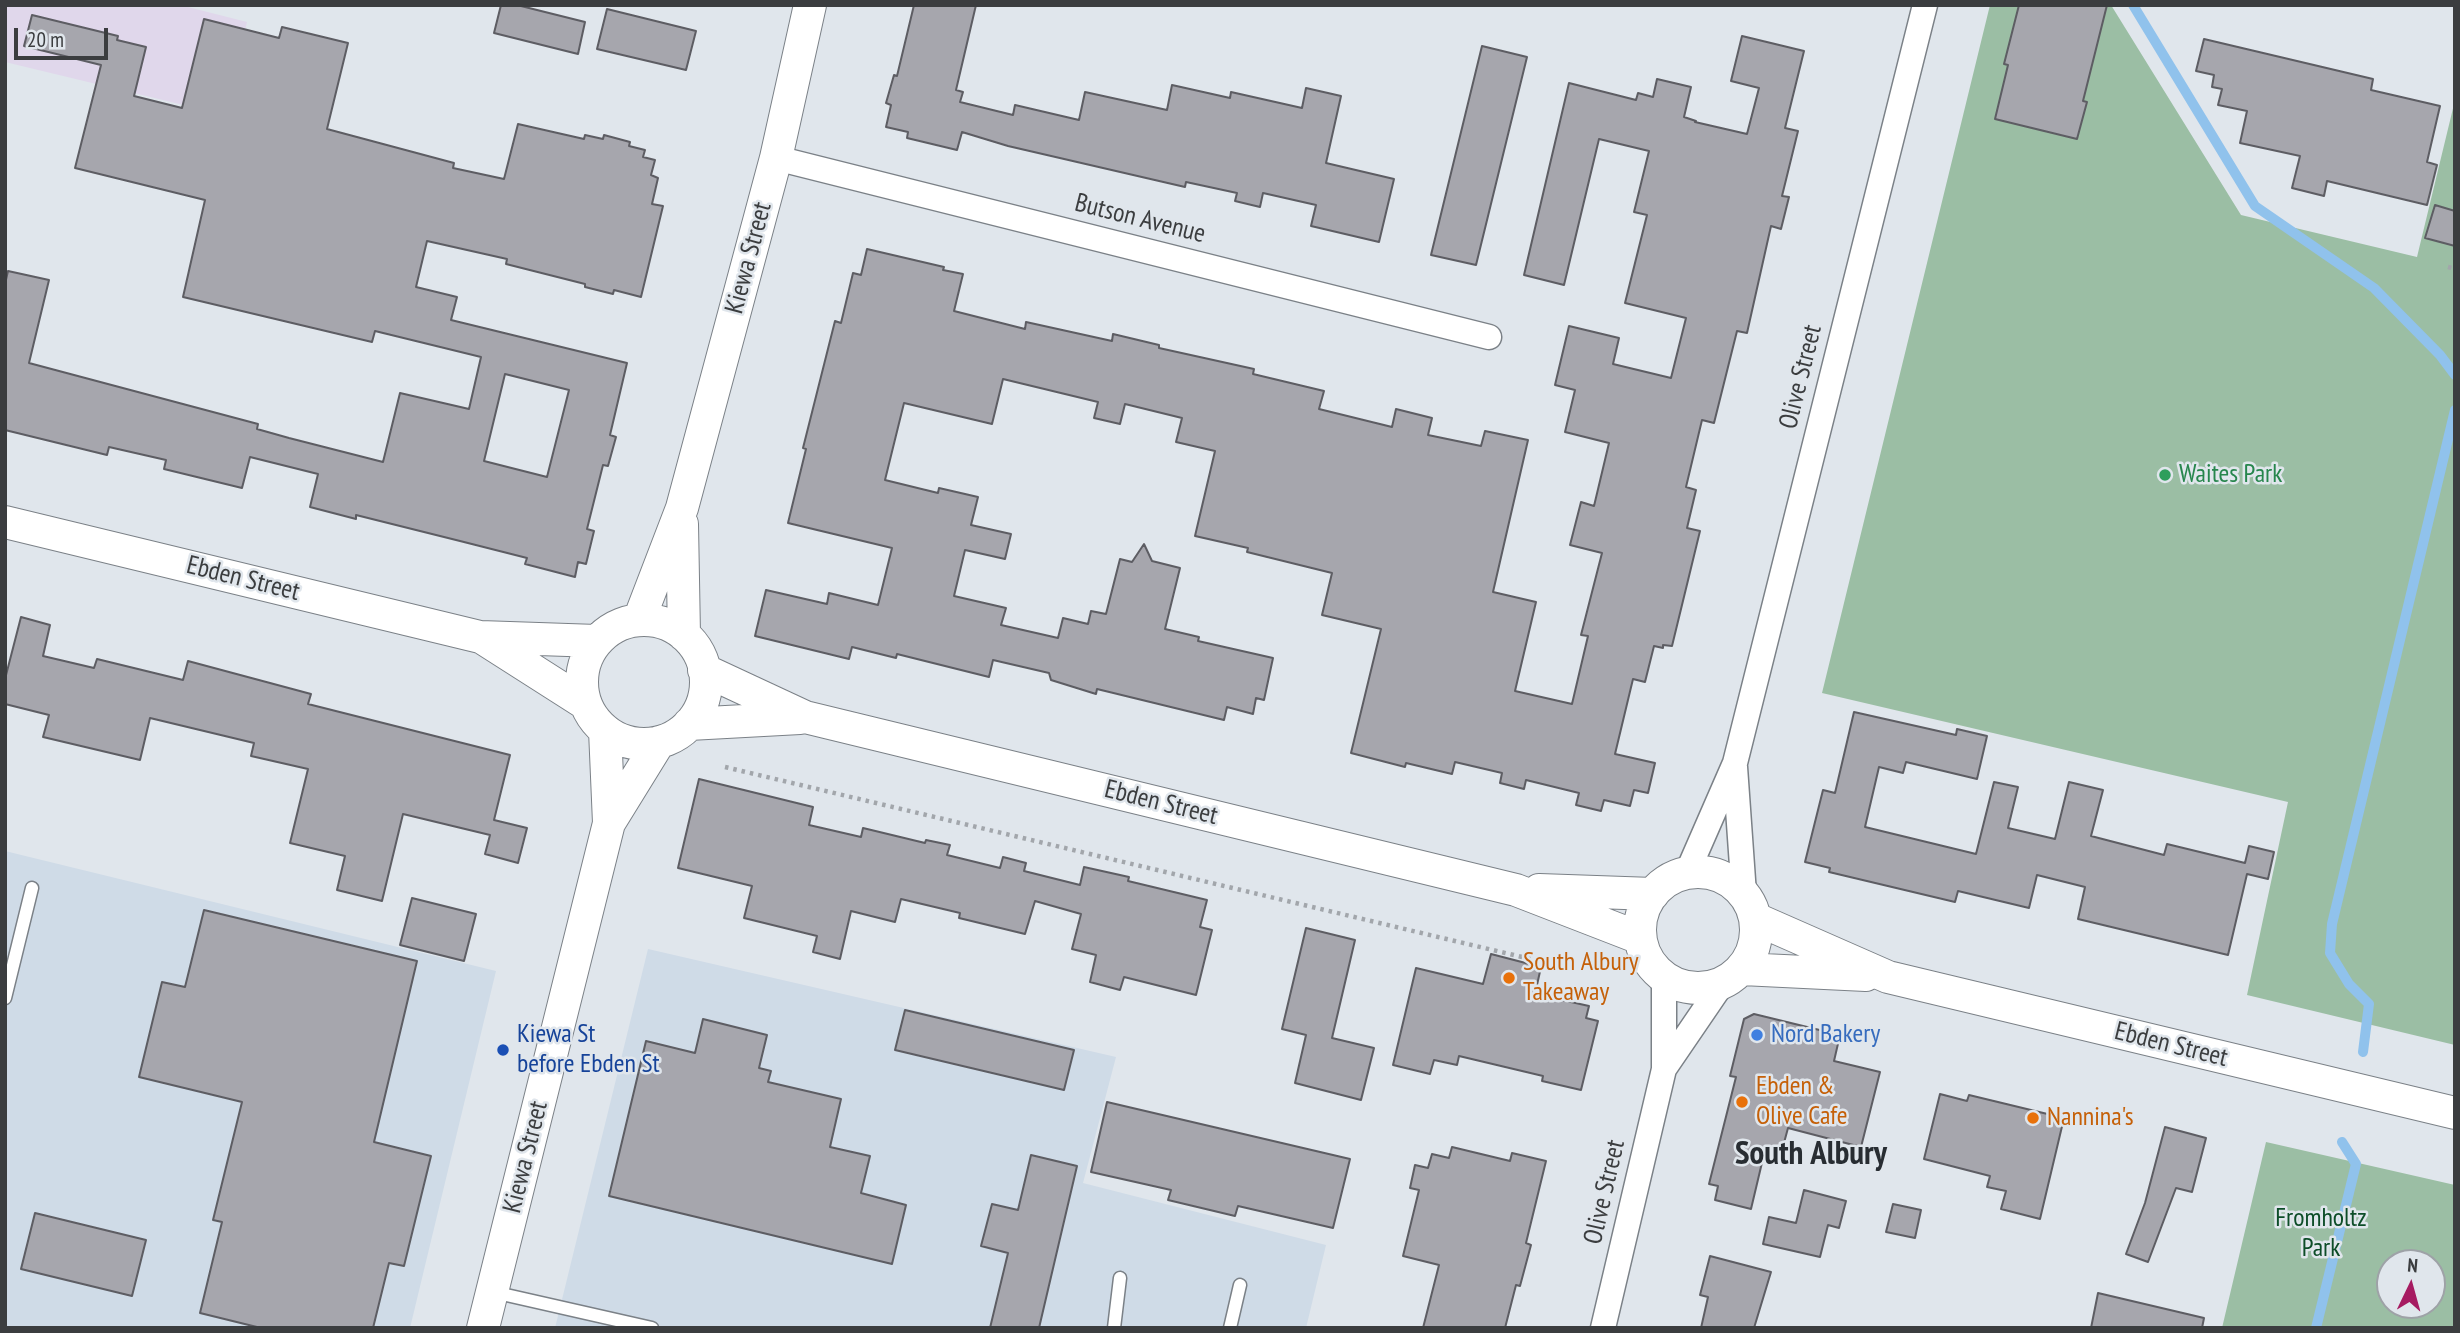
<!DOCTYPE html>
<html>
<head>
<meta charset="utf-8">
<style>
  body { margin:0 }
  #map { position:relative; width:2460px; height:1333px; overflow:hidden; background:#e0e6ec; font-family:"PT Sans Narrow",sans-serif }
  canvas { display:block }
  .frame { position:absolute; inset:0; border:7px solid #3b3d3f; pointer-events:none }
  .north { position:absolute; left:2376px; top:1249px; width:70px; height:70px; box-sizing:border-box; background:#e0e6ec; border:2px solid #9ea2a7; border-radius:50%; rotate:5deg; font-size:19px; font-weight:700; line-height:28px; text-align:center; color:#3b3d3f }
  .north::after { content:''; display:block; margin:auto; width:24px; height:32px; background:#a61b61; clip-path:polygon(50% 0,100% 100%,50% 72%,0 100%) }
  .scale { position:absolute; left:14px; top:28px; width:94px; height:32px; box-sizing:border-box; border:4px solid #3b3d3f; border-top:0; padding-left:9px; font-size:21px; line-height:24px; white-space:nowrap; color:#3b3d3f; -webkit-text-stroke:5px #e0e6ec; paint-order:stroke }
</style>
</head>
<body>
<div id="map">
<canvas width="2460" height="1333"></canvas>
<div class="frame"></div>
<div class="north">N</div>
<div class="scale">20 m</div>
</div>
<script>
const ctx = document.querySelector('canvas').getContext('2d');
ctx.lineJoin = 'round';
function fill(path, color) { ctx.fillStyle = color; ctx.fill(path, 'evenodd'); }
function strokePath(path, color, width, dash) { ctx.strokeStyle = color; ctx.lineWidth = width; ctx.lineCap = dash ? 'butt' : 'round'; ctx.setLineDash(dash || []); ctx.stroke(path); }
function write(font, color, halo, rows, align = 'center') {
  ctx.font = font + ' "PT Sans Narrow",sans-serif'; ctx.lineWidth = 5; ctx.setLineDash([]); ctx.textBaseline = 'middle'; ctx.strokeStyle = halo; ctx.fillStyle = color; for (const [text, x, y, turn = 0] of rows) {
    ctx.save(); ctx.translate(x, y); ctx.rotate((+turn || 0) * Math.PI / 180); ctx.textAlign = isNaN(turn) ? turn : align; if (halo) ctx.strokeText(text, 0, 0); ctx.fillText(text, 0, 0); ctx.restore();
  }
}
fill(new Path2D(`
  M5,5H180L247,22L225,115L5,62Z`), '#e0d7eb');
fill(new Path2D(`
  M5,851L496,971L410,1328H5Z
  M648,949L1116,1057L1083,1183L1326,1245L1306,1328H555Z`), '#cfdbe7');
fill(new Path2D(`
  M1990,5H2111L2241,215L2417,257L2455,100V1045L2247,995L2288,802L1822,693Z
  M2266,1142L2455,1185V1328H2222ZM2432,1263V1305H2390V1263Z`), '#9bbea4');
strokePath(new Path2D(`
  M2133,5L2255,206L2374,288L2440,355L2455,375
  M2363,1052L2369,1004L2349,984L2330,953L2332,924L2455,410
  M2316,1328L2356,1164L2342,1142`), '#90c2ec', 10);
const building = new Path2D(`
  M501,5H517L585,22L578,54L494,33Z
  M914,5H976L956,90L963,92L960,102L1013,115L1015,105L1079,120L1085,92L1167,110L1172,85L1230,98L1231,92L1302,108L1306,88L1341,96L1326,163L1394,179L1379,242L1311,226L1316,205L1263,193L1260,207L1235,201L1237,193L1186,182L1185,187L1008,146L962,132L957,150L907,138L908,132L886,127L891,105L886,103L894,75L897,76Z
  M2019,5H2107L2083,101L2087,102L2077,139L1995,119L2008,65L2004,64Z
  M607,9L696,31L686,70L597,49Z
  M32,15L118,36L117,40L146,47L134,96L182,108L204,19L279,38L282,27L348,43L327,129L454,163L453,168L504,179L518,124L584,139L585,135L603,139L604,135L630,142L629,146L645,150L643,157L655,160L651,175L658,178L652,204L663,206L641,297L614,290L613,294L585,287V284L506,264L507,259L427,241L416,287L457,297L451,320L627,363L610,435L616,437L608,466L603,465L587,529L594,531L586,564L578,562L575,577L525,564L527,558L460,541L356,515V519L310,507L318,474L250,457L242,488L164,469L166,460L109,447L107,455L5,430V284L8,271L49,280L29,363L258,424L257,429L289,438L383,462L400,393L469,409L481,357L375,331L372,342L183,297L205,200L75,168L101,65L24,46ZM505,374L569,390L547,477L484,461Z
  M1742,36L1804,51L1785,128L1798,131L1782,196L1789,197L1781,229L1771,226L1747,333L1737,331L1714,423L1702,420L1686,487L1696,490L1687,528L1700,531L1672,646L1663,645V648L1654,646L1645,682L1633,679L1615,754L1655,763L1648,793L1634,790L1630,806L1604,800L1601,811L1576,805L1579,793L1526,780L1524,789L1500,783L1502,773L1455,762L1452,774L1406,763L1405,767L1351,753L1381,629L1322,615L1332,573L1247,552L1248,548L1195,536L1215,451L1176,442L1182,418L1125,404L1120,424L1094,418L1098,402L1003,379L992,424L904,403L885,480L938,493L939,488L978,497L971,525L1011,534L1005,559L965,550L954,596L1006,608L1001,625L1058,638L1063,618L1088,624L1091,611L1106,614L1120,559L1132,562L1144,544L1152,561L1180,568L1165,629L1199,637L1198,641L1273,658L1264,700L1256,698L1253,714L1227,707L1224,720L1097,689L1096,694L1051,680L1049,673L993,660L989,677L897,654L896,658L852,647L849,659L755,636L766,590L827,604L829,593L878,605L892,548L788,523L806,449L803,448L835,321L841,323L853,273L861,275L867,249L944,267L943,270L963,274L954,311L1025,329L1026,322L1112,341L1113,334L1159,345V348L1254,369L1253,374L1324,391L1319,409L1392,427L1396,409L1432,418L1428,435L1481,446L1485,431L1528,440L1493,592L1536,602L1515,691L1572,704L1588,636L1581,635L1602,553L1570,545L1581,502L1594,506L1609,443L1565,432L1575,390L1555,385L1569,326L1619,338L1613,364L1671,378L1686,318L1625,303L1647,215L1634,212L1649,151L1599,139L1564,285L1524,275L1569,83L1636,100L1638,93L1653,97L1657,79L1691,87L1684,117L1696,121L1695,122L1747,134L1759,88L1731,81Z
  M2204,39L2373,79L2371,90L2440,106L2427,162L2437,165L2427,205L2327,181L2324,196L2292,188L2300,156L2240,143L2247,111L2218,105L2222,89L2212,87L2214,75L2196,71Z
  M1482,46L1527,57L1476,265L1431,255Z
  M2435,205L2455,211V246L2425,238Z
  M21,617L50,625L43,656L94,668L97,659L183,680L188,661L311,694L308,704L510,755L494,820L527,828L518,863L485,854L490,835L403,814L382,901L337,890L345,856L290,843L308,769L251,756L254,743L150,718L140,760L43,737L49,715L5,704V679Z
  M1854,712L1956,735L1957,729L1987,736L1977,779L1906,762L1903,773L1879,767L1865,827L1976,854L1994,782L2018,787L2008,828L2055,839L2069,782L2103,790L2091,836L2164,855L2167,844L2245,863L2249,846L2274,852L2268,879L2247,874L2228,955L2078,919L2085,887L2037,875L2029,908L1958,891L1955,902L1829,872L1830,868L1805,862L1823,790L1835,793Z
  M699,779L813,807L809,825L861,837L863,828L925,843L926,840L950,845L947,855L1000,868L1003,857L1026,863L1024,871L1080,885L1084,867L1129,877L1128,881L1207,900L1200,927L1212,930L1196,995L1124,977L1120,990L1090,982L1096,955L1072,949L1081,914L1035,901L1025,934L959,918L960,913L901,899L895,922L851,911L840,959L813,952L817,936L744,918L752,886L678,868Z
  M412,898L476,914L464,961L400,945Z
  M204,910L417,961L374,1142L431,1156L404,1266L389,1263L373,1328H261L200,1313L222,1222L213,1220L242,1102L139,1077L162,982L185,987Z
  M1306,928L1355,940L1332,1038L1374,1048L1361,1100L1295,1083L1306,1035L1282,1029Z
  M1491,954L1541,967L1535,994L1589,1006L1586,1018L1598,1021L1581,1090L1542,1081L1543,1076L1459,1056L1457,1065L1434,1060L1430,1074L1393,1065L1416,968L1483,984Z
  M905,1010L1074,1050L1064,1090L895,1050Z
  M1754,1014L1840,1035L1834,1061L1880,1072L1861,1147L1788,1128L1781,1154L1765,1150L1751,1209L1715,1200L1718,1186L1709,1184L1736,1077L1730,1076L1744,1019Z
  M703,1019L767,1035L759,1068L771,1071L768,1082L841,1099L830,1147L870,1156L861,1193L906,1205L892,1264L609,1196L646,1041L695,1053Z
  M1940,1094L1967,1101L1969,1095L2064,1118L2040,1219L2001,1209L2006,1191L1987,1187L1990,1176L1924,1159Z
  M1107,1102L1350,1159L1333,1228L1238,1206L1235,1216L1168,1200L1171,1190L1091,1172Z
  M2165,1127L2206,1138L2192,1192L2176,1188L2148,1262L2126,1254L2145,1203Z
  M1452,1147L1510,1161L1512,1153L1546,1161L1526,1243L1531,1245L1520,1286L1516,1285L1505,1328H1423L1439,1265L1403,1256L1419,1190L1410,1188L1415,1165L1428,1168L1432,1154L1449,1158Z
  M1031,1155L1077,1166L1039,1328H990L1008,1253L981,1246L992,1204L1018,1210Z
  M1804,1190L1846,1201L1839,1228L1828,1225L1820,1257L1763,1244L1769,1217L1796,1223Z
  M1893,1204L1921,1210L1915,1238L1886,1232Z
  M35,1213L146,1240L132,1296L21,1269Z
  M1710,1256L1771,1272L1754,1328H1701L1708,1297L1700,1295Z
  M2098,1293L2204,1318L2202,1328H2091Z`);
fill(building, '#a6a6ad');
strokePath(building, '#5d5d63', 2);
const service = new Path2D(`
  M5,998L32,888
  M493,1292L652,1328
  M1114,1328L1120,1278
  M1230,1328L1240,1285`);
const minor = new Path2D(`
  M776,158L1489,337
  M1735,767L1744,894
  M1687,873L1735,763L1925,5
  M1664,1069L1722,984
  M1603,1328L1664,1069V977`);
const tertiary = new Path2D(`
  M5,522L480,637L597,641
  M682,524L684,635
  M639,620L682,508L776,158L810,5
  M582 682a62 62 0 1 1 124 0a62 62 0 1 1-124 0Z
  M481,637L586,704
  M704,670L805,717L1516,890L1640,938
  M689,724L800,718
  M609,823L659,742
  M1640 930a58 58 0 1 1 116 0a58 58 0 1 1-116 0Z
  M1539,890L1653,894
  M1756,919L1888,977L2455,1113
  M1742,969L1866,975
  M483,1328L609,823L605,730`);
strokePath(service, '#7b8187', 15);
strokePath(minor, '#7b8187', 27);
strokePath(tertiary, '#7b8187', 34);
strokePath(new Path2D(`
  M2448,267L2455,269
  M725,767L1564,967`), '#a2a6ab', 4.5, [3.5, 5]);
strokePath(service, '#fff', 12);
strokePath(minor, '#fff', 24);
strokePath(tertiary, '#fff', 32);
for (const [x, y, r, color] of [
  [2165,475,7,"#2e9e5b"],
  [1509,978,7,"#e8710a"],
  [1757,1035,7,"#3f7fe0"],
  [503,1050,7,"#1a4fb4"],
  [1742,1102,7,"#e8710a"],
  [2033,1118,7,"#e8710a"]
]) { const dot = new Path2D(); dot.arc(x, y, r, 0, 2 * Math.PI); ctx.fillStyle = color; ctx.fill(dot); strokePath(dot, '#e0e6ec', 2.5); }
write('26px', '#3b3d3f', '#e0e6ec', [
  ["Butson Avenue",1140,219,14],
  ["Kiewa Street",749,258,-75],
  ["Olive Street",1801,377,-76],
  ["Ebden Street",243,579,14],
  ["Ebden Street",1161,803,14],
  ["Ebden Street",2171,1045,14],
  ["Kiewa Street",526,1157,-76],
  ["Olive Street",1605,1192,-77]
]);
write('26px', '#27864d', '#e0e6ec', [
  ["Waites Park",2179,475]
], 'left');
write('26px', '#c56008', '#e0e6ec', [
  ["South Albury",1523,963],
  ["Takeaway",1523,993],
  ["Ebden &",1756,1087],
  ["Olive Cafe",1756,1117],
  ["Nannina's",2047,1118]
], 'left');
write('26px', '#164399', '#e0e6ec', [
  ["Kiewa St",517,1035],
  ["before Ebden St",517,1065]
], 'left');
write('26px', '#366cbe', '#e0e6ec', [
  ["Nord Bakery",1771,1035]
], 'left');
write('26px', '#0d4d28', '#e0e6ec', [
  ["Fromholtz",2321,1219],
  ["Park",2321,1249]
]);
write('bold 33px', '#282d32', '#e0e6ec', [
  ["South Albury",1811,1155]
]);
</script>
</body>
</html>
